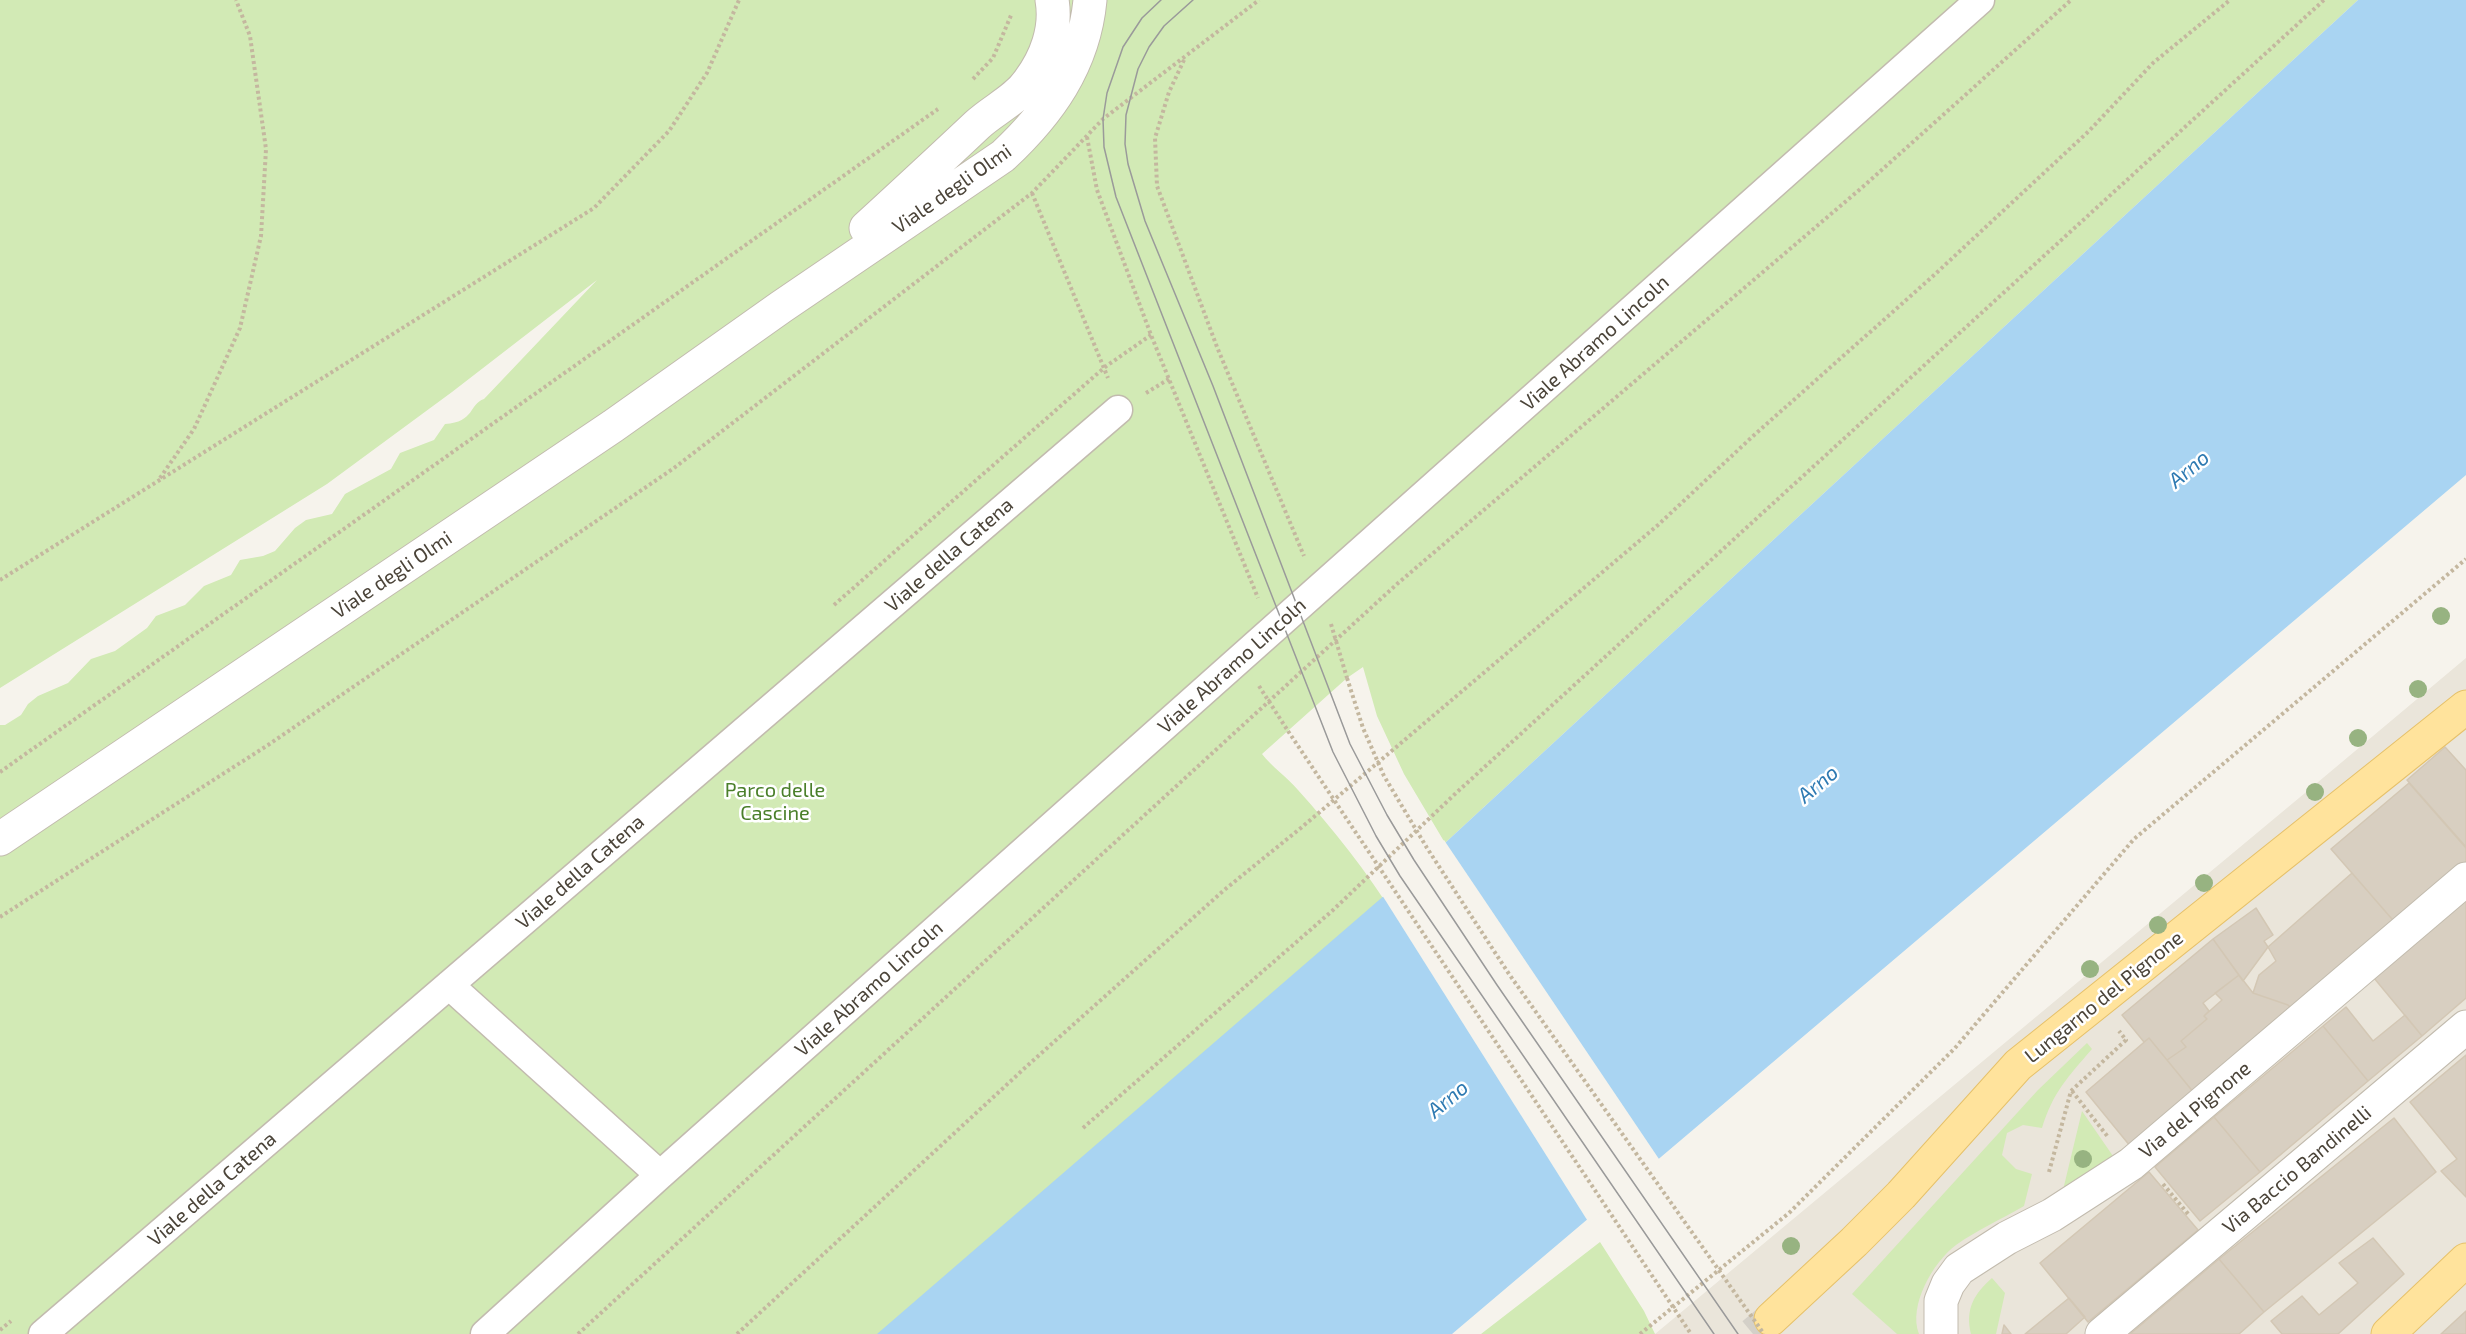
<!DOCTYPE html>
<html>
<head>
<meta charset="utf-8">
<style>
  body { margin:0 }
  canvas { display:block; background:#f6f3ec }
</style>
</head>
<body>
<canvas width="2466" height="1334"></canvas>
<script>
const ctx = document.querySelector('canvas').getContext('2d');
ctx.lineJoin = 'round';
function fill(path, color) { ctx.fillStyle = color; ctx.fill(path, 'evenodd'); }
function strokePath(path, color, width, dash) { ctx.strokeStyle = color; ctx.lineWidth = width; ctx.lineCap = dash ? 'butt' : 'round'; ctx.setLineDash(dash || []); ctx.stroke(path); }
function write(font, color, halo, rows, align = 'center') {
  ctx.font = font + ' "Exo 2",sans-serif'; ctx.lineWidth = 5; ctx.setLineDash([]); ctx.textBaseline = 'middle'; ctx.strokeStyle = halo; ctx.fillStyle = color; for (const [text, x, y, turn = 0] of rows) {
    ctx.save(); ctx.translate(x, y); ctx.rotate((+turn || 0) * Math.PI / 180); ctx.textAlign = isNaN(turn) ? turn : align; if (halo) ctx.strokeText(text, 0, 0); ctx.fillText(text, 0, 0); ctx.restore();
  }
}
fill(new Path2D(`
  M2466,658V1334H1655L2311,788Z`), '#eae5da');
fill(new Path2D(`
  M0,0H2358L1445,843L1404,774L1377,716L1363,667L1347,678L1262,754C1272,767 1287,777 1298,790C1334,830 1367,872 1396,918L899,1334H0V725H5L21,715L28,704L38,696L68,683L91,659L115,651L147,628L156,616L185,605L204,586L231,575L240,560L263,556L275,551L295,528L306,520L332,514L345,494L391,469L400,453L434,440L445,424C475,422 469,404 484,399L597,280L452,392L327,484L0,688Z
  M2087,1043L2092,1049C2068,1077 2053,1092 2042,1128L2023,1125L2007,1133L2002,1155L2016,1169L2032,1174L2024,1206C2002,1219 1977,1230 1956,1245C1933,1262 1908,1306 1919,1334H1897L1852,1294L2038,1090Z
  M2082,1111L2115,1159L2063,1190Z
  M1600,1242L1644,1311L1655,1334H1481Z
  M1992,1278L2005,1293L1996,1334H1971C1965,1309 1974,1294 1992,1278Z`), '#d2eab5');
fill(new Path2D(`
  M2358,0H2466V475L1452,1334H877L1445,843Z`), '#a9d4f2');
fill(new Path2D(`
  M1444,840L1661,1162L1589,1223L1382,895Z`), '#f6f3ec');
const building = new Path2D(`
  M2445,747L2466,770V847L2407,780Z
  M2409,783L2466,848V866L2398,926L2331,849Z
  M2352,873L2398,926L2297,1015L2288,1005L2253,993L2259,975L2276,961L2268,947Z
  M2466,900V998L2422,1036L2374,978Z
  M2256,908L2273,935L2264,941L2268,947L2243,981L2213,939Z
  M2213,939L2239,975L2203,1003L2209,1011L2204,1016L2207,1019L2181,1041L2186,1047L2167,1060L2149,1038L2144,1042L2122,1015Z
  M2239,975L2253,993L2288,1005L2297,1015L2199,1099L2167,1060L2186,1047L2181,1041L2207,1019L2204,1016L2222,1000L2215,993Z
  M2346,1007L2373,1041L2405,1015L2422,1036L2368,1081L2323,1026Z
  M2323,1026L2368,1081L2260,1172L2214,1117Z
  M2149,1038L2199,1099L2135,1152L2086,1092Z
  M2466,1055V1197L2441,1171L2457,1159L2410,1102Z
  M2214,1117L2260,1172L2200,1221L2155,1167Z
  M2394,1118L2436,1172L2264,1312L2219,1259Z
  M2149,1172L2198,1230L2088,1322L2040,1263Z
  M2373,1238L2404,1274L2338,1334H2282L2271,1321L2302,1296L2319,1315L2358,1283L2339,1263Z
  M2219,1259L2264,1312L2239,1334H2130Z
  M2069,1298L2085,1317L2066,1334H2025Z
  M2466,1311V1334H2441Z
  M2004,1325L2011,1334H2002Z`);
fill(building, '#d8cfc1');
strokePath(building, '#d3c7b4', 1.5);
strokePath(new Path2D(`
  M1753,1334L1771,1319`), '#d4d0c8', 33, [33, 16]);
const pedestrian = new Path2D(`
  M449,985L660,1175
  M43,1334L1118,410
  M485,1334L660,1175L1980,0`);
const minor = new Path2D(`
  M866,228C903,194 940,160 977,125C993,110 1016,100 1029,81C1046,58 1057,29 1052,0
  M0,839L613,426L781,307L1003,156C1049,113 1084,65 1090,0
  M1941,1334V1301L1948,1284L1959,1269L2007,1238L2052,1215L2131,1164L2466,879
  M2102,1334L2466,1027`);
const primary = new Path2D(`
  M1771,1319L1854,1242L1901,1195L2018,1065L2466,707
  M2388,1334L2466,1260`);
strokePath(pedestrian, '#c2bbae', 31);
strokePath(minor, '#c2bbae', 35);
strokePath(primary, '#e6c16a', 35);
strokePath(new Path2D(`
  M1184,60L1169,92L1155,138L1157,186L1217,347L1304,556
  M973,79L993,58L1012,13
  M1087,137L1097,190L1151,335L1258,598
  M1032,193L1108,378
  M1146,393L1169,379
  M160,478L194,429L240,328L261,236L266,149L250,36L236,0
  M0,580L594,208L669,131L707,73L739,0
  M834,605L1105,367L1151,335
  M1331,624L1347,678
  M1259,686L1288,731
  M0,772L938,109
  M0,917L268,745L674,468L1032,193L1103,119L1259,0
  M2072,1091L2108,1137
  M1083,1128L1332,911L1455,794L2324,0
  M2049,1172L2071,1091L2126,1040L2119,1031
  M2163,1184L2189,1215
  M0,1330L11,1321
  M578,1334L1397,584L1865,185L2071,0
  M737,1334L1027,1066L1223,891L1302,827L1658,525L1752,437L1932,277L2089,131L2153,63L2230,0
  M1640,1334L1789,1213L1955,1048L2134,839L2466,559`), '#c4b79f', 4, [3, 3]);
strokePath(pedestrian, '#fff', 28);
strokePath(minor, '#fff', 33);
strokePath(primary, '#ffe39c', 33);
strokePath(new Path2D(`
  M1161,0L1142,18L1123,47L1107,93L1103,119L1104,147L1116,197L1333,752L1376,836L1400,876L1714,1334
  M1193,0L1164,26L1149,47L1138,69L1126,115L1125,144L1128,164L1145,221L1213,386L1350,744L1387,815L1414,860L1497,985L1738,1334`), '#9a9a9a', 1.5);
strokePath(new Path2D(`
  M1347,678L1363,728L1384,776L1427,848L1509,974L1764,1334
  M1288,731L1691,1334`), '#c4b79f', 4, [3, 3]);
ctx.fillStyle = '#97b381';
for (const [x, y] of [
  [2441,616],
  [2418,689],
  [2358,738],
  [2315,792],
  [2204,883],
  [2158,925],
  [2090,969],
  [2083,1159],
  [1791,1246]
]) { ctx.beginPath(); ctx.arc(x, y, 9, 0, 2 * Math.PI); ctx.fill(); }
write('20px', '#4b4439', '#fff', [
  ["Viale degli Olmi",952,189,-35],
  ["Viale Abramo Lincoln",1595,343,-42],
  ["Viale della Catena",949,555,-41],
  ["Viale degli Olmi",392,575,-34],
  ["Viale Abramo Lincoln",1232,666,-42],
  ["Viale della Catena",580,872,-41],
  ["Viale Abramo Lincoln",869,989,-42],
  ["Lungarno del Pignone",2104,997,-39],
  ["Via del Pignone",2195,1110,-40],
  ["Via Baccio Bandinelli",2297,1170,-40],
  ["Viale della Catena",212,1189,-41]
]);
write('20px', '#4a7f2a', '#fff', [
  ["Parco delle",775,790],
  ["Cascine",775,813]
]);
write('italic 21px', '#2e7ab2', '#fff', [
  ["Arno",2189,469,-40],
  ["Arno",1818,784,-40],
  ["Arno",1448,1099,-40]
]);
</script>
</body>
</html>
